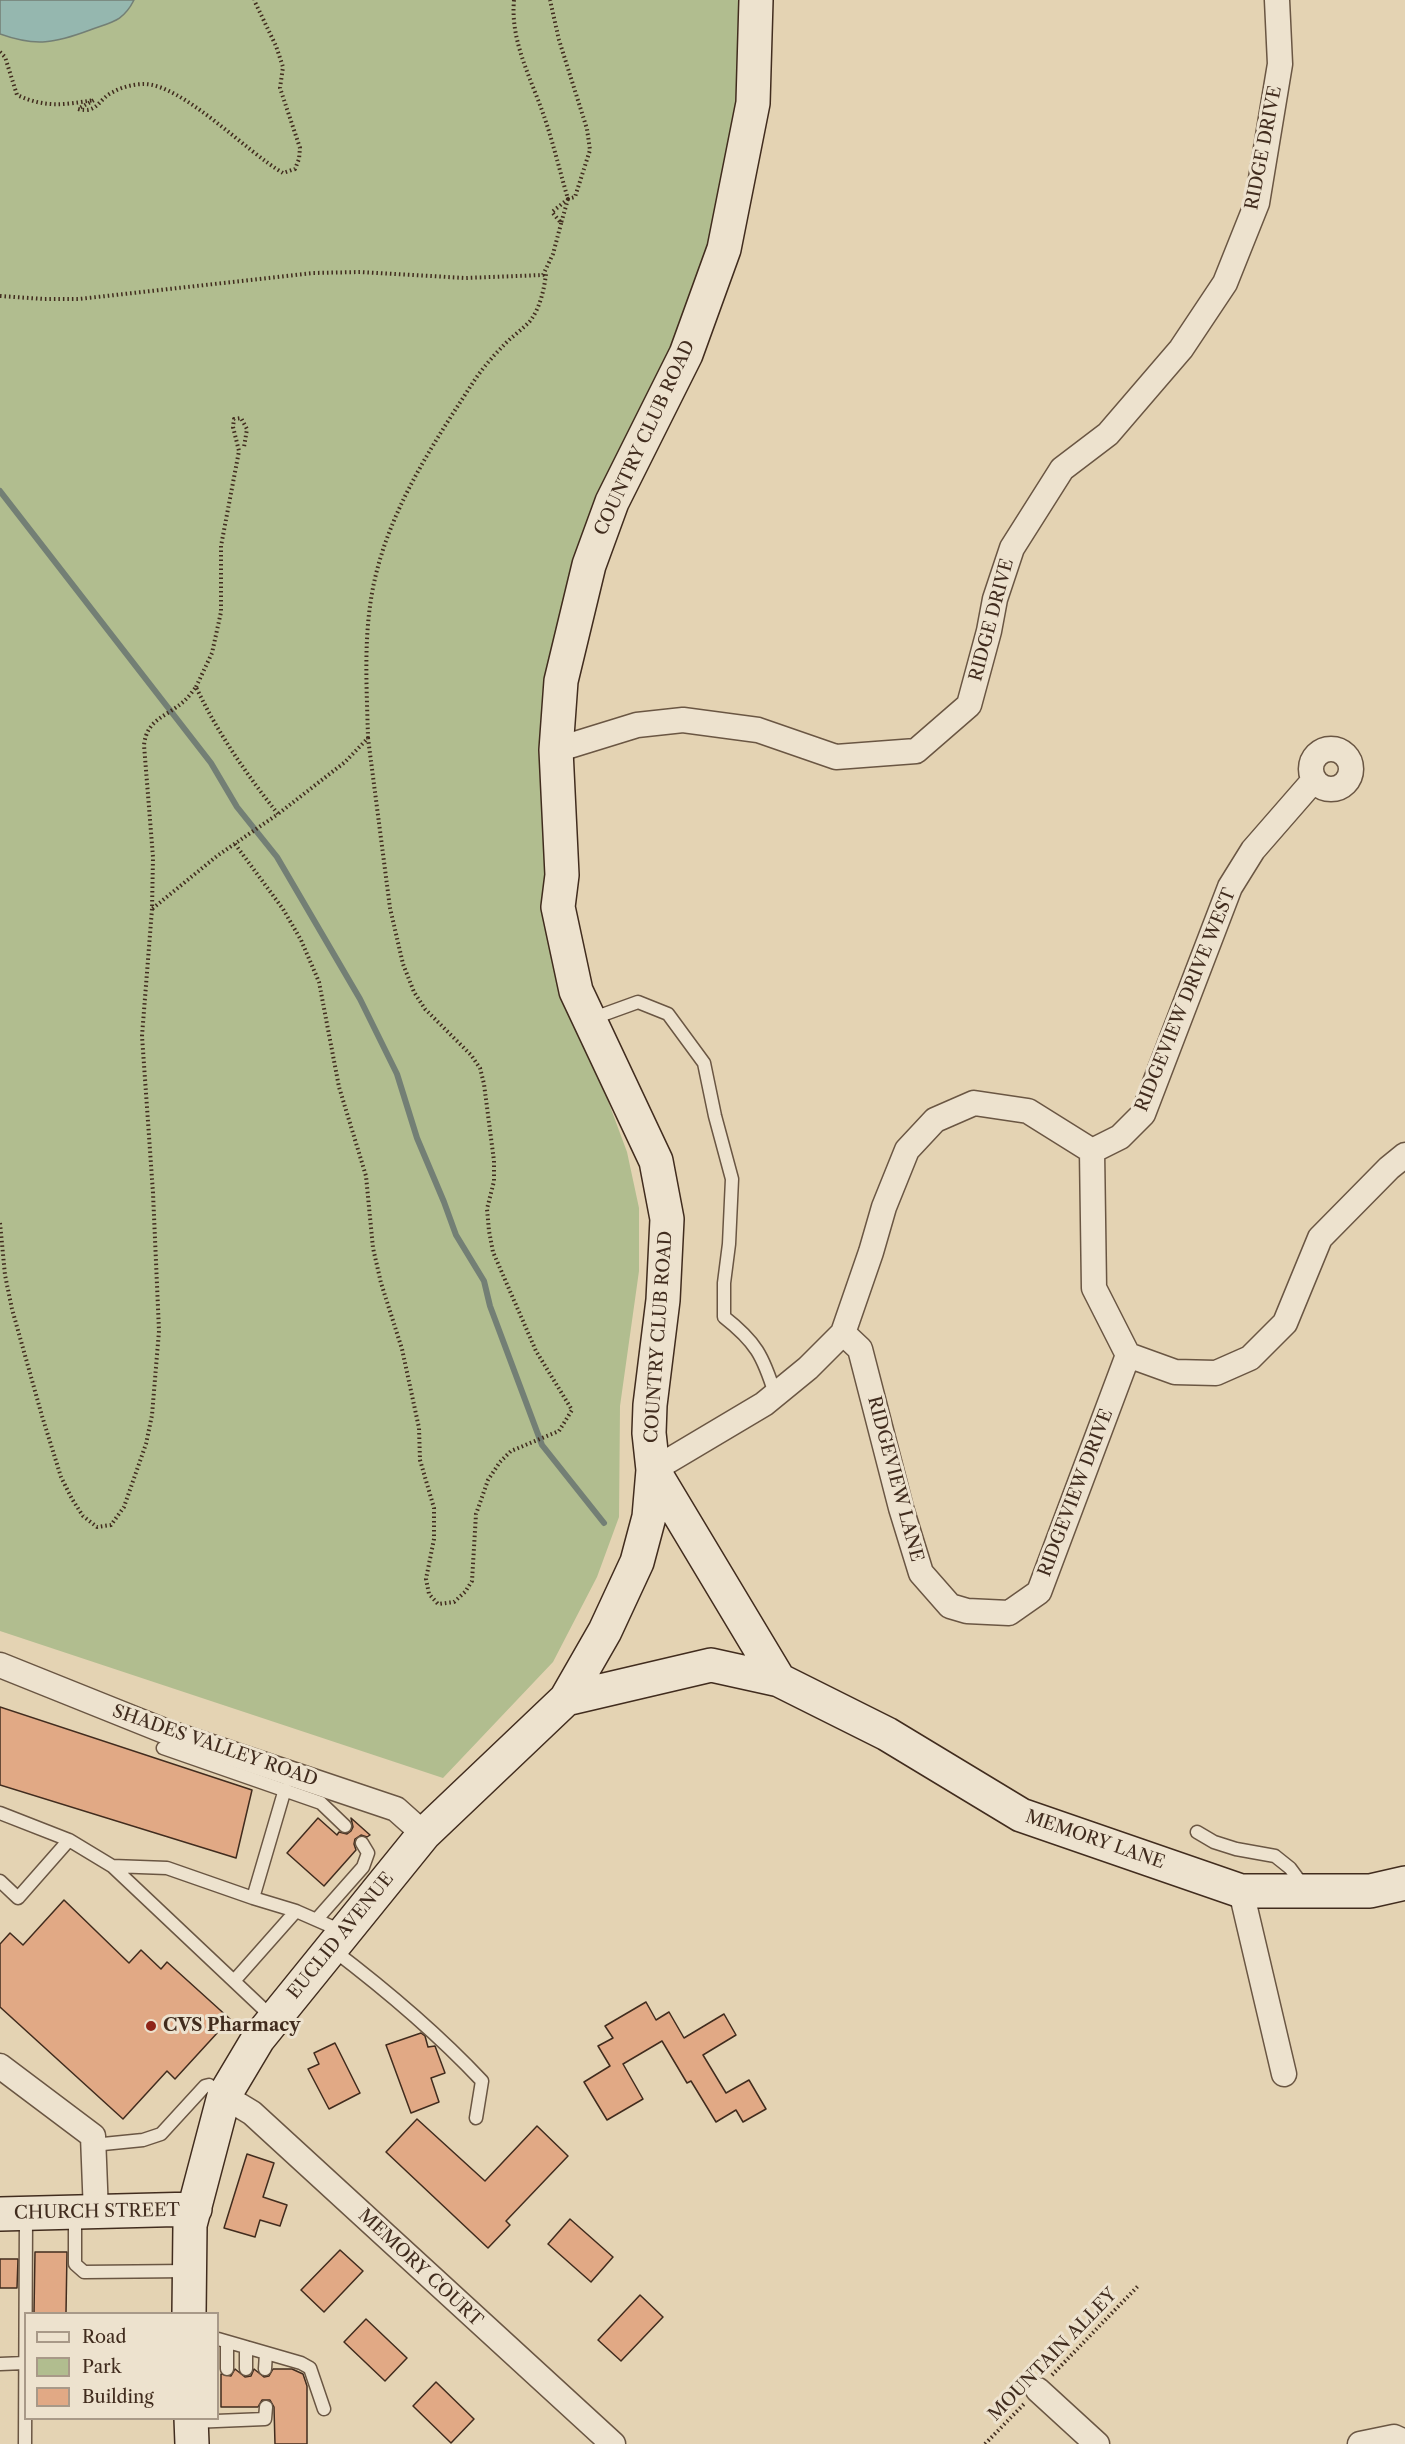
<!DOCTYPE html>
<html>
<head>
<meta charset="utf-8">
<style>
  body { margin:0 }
  #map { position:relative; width:1405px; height:2444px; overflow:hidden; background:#e4d3b3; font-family:"Libre Caslon Text",serif }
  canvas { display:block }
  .legend { position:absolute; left:24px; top:2312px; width:195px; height:108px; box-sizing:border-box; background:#ede2ce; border:2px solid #a89988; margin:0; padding:8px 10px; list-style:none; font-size:18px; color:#412c1e }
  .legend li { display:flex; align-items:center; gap:12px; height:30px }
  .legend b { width:30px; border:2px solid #a89988 }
</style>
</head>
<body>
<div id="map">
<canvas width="1405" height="2444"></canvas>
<ul class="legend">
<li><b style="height:8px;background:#ede2ce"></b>Road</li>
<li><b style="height:16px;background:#b1bd8f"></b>Park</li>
<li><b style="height:16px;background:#e1a985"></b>Building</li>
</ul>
</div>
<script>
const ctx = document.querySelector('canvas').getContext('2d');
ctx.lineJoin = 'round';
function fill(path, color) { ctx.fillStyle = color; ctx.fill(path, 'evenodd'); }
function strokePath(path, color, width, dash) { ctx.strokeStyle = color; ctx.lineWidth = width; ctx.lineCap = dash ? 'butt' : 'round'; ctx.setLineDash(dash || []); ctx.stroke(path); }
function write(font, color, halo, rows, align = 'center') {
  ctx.font = font + ' "Libre Caslon Text",serif'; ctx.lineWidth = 6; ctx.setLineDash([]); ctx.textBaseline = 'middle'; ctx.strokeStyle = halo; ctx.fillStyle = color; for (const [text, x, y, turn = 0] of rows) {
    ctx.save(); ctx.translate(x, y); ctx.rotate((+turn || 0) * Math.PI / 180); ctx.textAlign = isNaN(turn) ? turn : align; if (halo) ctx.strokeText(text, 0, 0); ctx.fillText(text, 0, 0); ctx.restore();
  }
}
fill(new Path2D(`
  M0,0H748L744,102L715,247L553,680L568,993L627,1152L639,1208V1271L620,1406L619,1517L597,1577L553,1662L443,1778L0,1631Z`), '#b1bd8f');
const water = new Path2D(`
  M0,0H134C123,22 111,22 90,30C55,43 36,47 0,34Z`);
fill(water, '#95b7af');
strokePath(water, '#737f75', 1.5);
strokePath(new Path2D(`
  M0,491L211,763L237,807L277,857L360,999L397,1074L417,1138L444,1202L456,1235L484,1281L490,1306L542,1445L604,1523`), '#737f75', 6);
const building = new Path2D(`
  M0,1707L252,1790L236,1858L0,1785Z
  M318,1818L337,1835L339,1832L347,1834L351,1831L353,1827L351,1818L370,1835L367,1837L361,1835L355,1839L354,1844L356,1850L324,1886L287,1853Z
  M64,1900L129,1963L141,1950L161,1969L167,1962L230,2019L175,2079L167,2071L123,2119L0,2007V1944L10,1933L23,1945Z
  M646,2002L656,2020L669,2012L684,2038L724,2014L736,2035L703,2055L726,2093L749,2080L766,2109L743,2122L736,2110L716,2122L691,2081L687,2083L662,2041L623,2064L643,2099L607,2120L584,2082L610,2066L598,2046L613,2038L605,2026Z
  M421,2033L425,2036L428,2047L435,2046L445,2073L431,2078L439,2102L411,2113L386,2045Z
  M335,2043L360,2093L329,2109L308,2069L319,2064L314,2053Z
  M417,2119L485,2181L537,2126L568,2156L506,2221L510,2225L488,2248L386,2152Z
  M247,2154L274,2163L263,2197L287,2205L280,2226L260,2220L255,2237L224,2228Z
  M570,2219L613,2257L591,2282L548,2244Z
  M340,2250L363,2271L324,2312L301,2290Z
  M35,2252H67L66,2313H34Z
  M0,2259H18L17,2288H0Z
  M640,2295L663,2317L621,2361L598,2340Z
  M366,2319L407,2358L385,2381L344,2342Z
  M235,2369L245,2377L251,2376L254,2369L264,2377L269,2376L273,2369H292L303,2374L307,2386V2444H275L274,2407L270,2400H262L258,2407H221V2374L231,2376Z
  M436,2382L474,2419L451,2443L413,2406Z`);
fill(building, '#e1a985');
strokePath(building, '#412c1e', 1.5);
const lane = new Path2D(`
  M591,1019L638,1002L668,1014L704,1063L715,1116L732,1179L729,1244L724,1283V1317C756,1342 763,1356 775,1394
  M163,1748L321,1803L345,1826
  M0,1813L69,1840L112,1866L273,2018
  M1197,1832L1214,1842L1236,1849L1275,1856L1290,1868L1304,1887
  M112,1866L167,1868L253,1898L296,1911
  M0,1881L18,1898L69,1840
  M253,1898L285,1789
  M317,1919L363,1867L368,1853L362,1843
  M332,1949C386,1990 436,2032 482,2081L476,2118
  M234,1981L296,1911L344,1932
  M93,2145L143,2140L161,2134L205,2086L209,2085L223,2096
  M75,2215V2264L84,2272L188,2271
  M218,2339L301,2363L310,2368L324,2409
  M227,2342V2369
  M246,2347V2369
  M0,2364L25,2363
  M265,2369L266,2353
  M192,2422L265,2419L266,2407
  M25,2444L26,2216`);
const street = new Path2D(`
  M1311 769a20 20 0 1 1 40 0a20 20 0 1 1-40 0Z
  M556,750L637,725L683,720L758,730L836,757L916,751L969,705L989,631L995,599L1012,548L1062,469L1108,434L1181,349L1225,283L1257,203L1280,64L1277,0
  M1092,1151L1120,1137L1143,1114L1230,887L1253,850L1314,780
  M843,1333L860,1349L901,1508L921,1573L950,1606L967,1611L1009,1613L1039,1592L1128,1355
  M653,1470L764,1404L808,1368L843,1333L871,1252L884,1207L907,1150L935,1120L974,1103L1028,1111L1092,1151L1094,1288L1128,1355L1175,1372L1216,1373L1250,1358L1285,1323L1320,1238L1389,1168L1405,1155
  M0,1665L167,1732L396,1809L424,1834
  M1241,1891L1284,2074
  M0,2066L93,2136L96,2213
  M224,2096L252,2113L613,2444
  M1038,2390L1097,2444
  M1360,2444L1394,2437L1405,2442`);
const secondary = new Path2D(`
  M756,0L753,103L724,249L686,354L612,502L589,565L561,681L556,750L562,875L558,907L576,991L656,1161L667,1219L663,1300L650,1405L649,1433L653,1470L779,1680
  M566,1699L711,1665L779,1680L887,1734L1021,1815L1241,1891H1370L1405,1883
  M0,2214L195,2209
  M189,2314L190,2225L224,2096L258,2039L424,1834L566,1699L605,1631L637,1562L649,1517L653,1470
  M191,2418L192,2444`);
strokePath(lane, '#6a5643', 15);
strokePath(street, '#6a5643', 27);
strokePath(secondary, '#412c1e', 36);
strokePath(new Path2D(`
  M514,0C510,42 532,80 545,119C554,146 560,172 568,199L575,197L590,150L587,129L559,40L550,0
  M0,52L5,57L17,95C46,108 63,105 94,100L78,109C98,114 98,99 113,92C122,87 134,84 144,84C182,84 248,153 283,173L295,169L299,159L300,148L280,88L283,67L276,46L254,0
  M568,199L562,220L561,223L552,212Z
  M0,296L44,299H79L313,273L360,272L465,278L543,275L553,254L562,220
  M196,687L212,653L221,612V546L239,451L233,427L234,419L241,418L247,429L244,447
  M368,738C367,695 364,650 370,606C381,522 429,450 474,381C482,369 493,356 503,346C511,337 522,330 530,321C540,308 544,290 546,274
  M235,844L283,909L301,940L319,982L339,1087L366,1176L373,1248L381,1283L402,1349L419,1428L420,1460L434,1508V1539L426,1579L429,1594L438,1604L454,1602L465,1592L472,1581L476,1514L488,1480L500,1462L511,1451L559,1431L572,1410L536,1351L493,1252L489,1231L487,1209L494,1181V1161L484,1084L480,1068L471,1055L425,1009L414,992L403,964L390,908L368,738L345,762L278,814
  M0,1223L5,1275L12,1309L42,1416L61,1477L72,1499L83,1516L97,1527L111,1525L124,1507L146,1444L152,1415L159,1331L153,1193L142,1036L152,909L153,857L144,745C147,719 166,717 183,702C188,698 192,692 196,687C217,732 247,775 278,814L217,856L152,909
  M1052,2375L1139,2285
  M985,2444L1024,2404`), '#412c1e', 4, [1.5, 3]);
strokePath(lane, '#ede2ce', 12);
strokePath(street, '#ede2ce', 24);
strokePath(secondary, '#ede2ce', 33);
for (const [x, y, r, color] of [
  [151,2026,6,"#8f2418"]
]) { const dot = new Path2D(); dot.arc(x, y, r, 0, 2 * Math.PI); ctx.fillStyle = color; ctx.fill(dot); strokePath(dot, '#ede2ce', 2); }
write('18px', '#412c1e', '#ede2ce', [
  ["RIDGE DRIVE",1264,148,-79],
  ["COUNTRY CLUB ROAD",645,438,-65],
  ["RIDGE DRIVE",992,620,-75],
  ["RIDGEVIEW DRIVE WEST",1186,1000,-68],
  ["COUNTRY CLUB ROAD",659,1337,-86],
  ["RIDGEVIEW LANE",895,1479,75],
  ["RIDGEVIEW DRIVE",1076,1493,-69],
  ["SHADES VALLEY ROAD",215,1746,19],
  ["MEMORY LANE",1095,1840,19],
  ["EUCLID AVENUE",341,1936,-51],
  ["CHURCH STREET",97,2212,-1],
  ["MEMORY COURT",420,2268,43],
  ["MOUNTAIN ALLEY",1053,2355,-46]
]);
write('bold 18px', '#412c1e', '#ede2ce', [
  ["CVS Pharmacy",163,2026]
], 'left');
</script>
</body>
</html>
